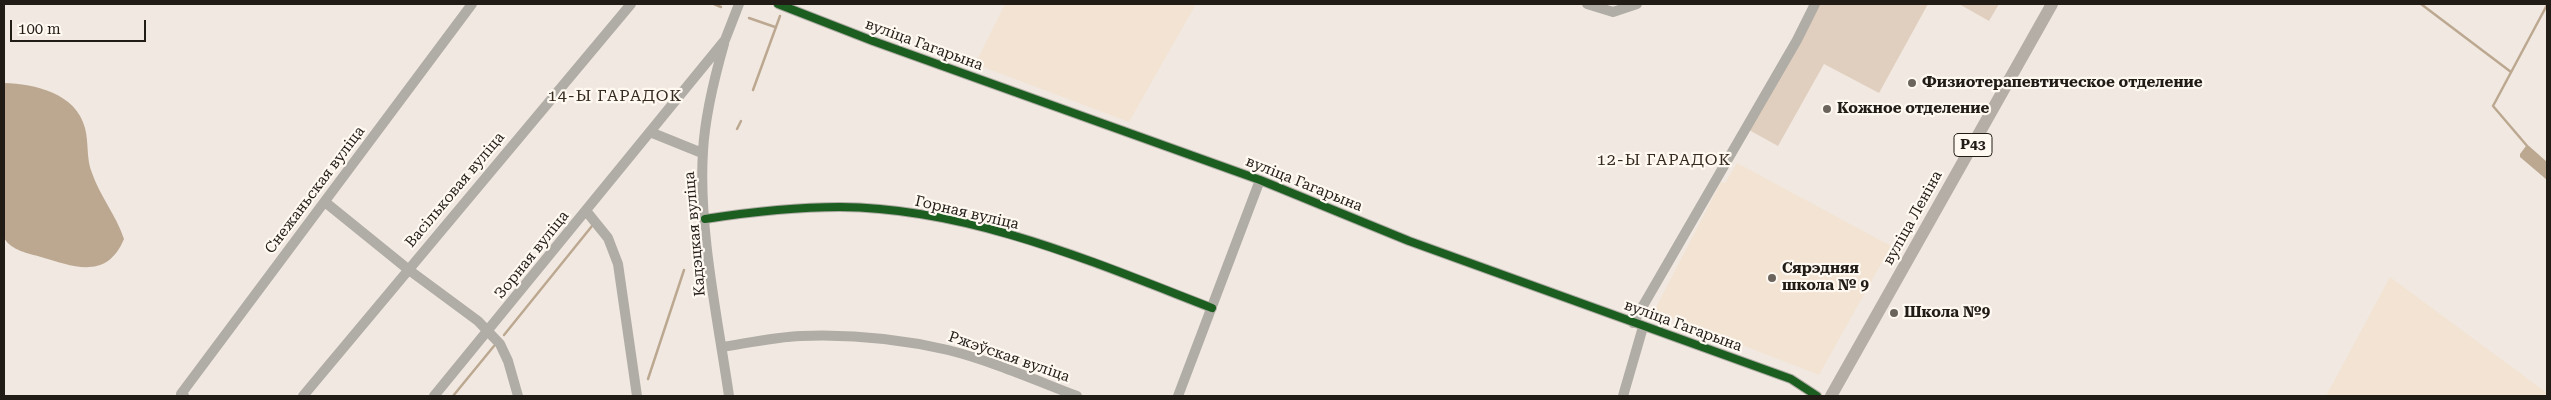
<!DOCTYPE html>
<html>
<head>
<meta charset="utf-8">
<style>
  body { margin:0 }
  #map { position:relative; width:2551px; height:400px; overflow:hidden; background:#f1e9e1; font-family:"Roboto Serif",serif }
  canvas { display:block }
  .frame { position:absolute; inset:0; border:5px solid #211c16; pointer-events:none }
  .scale { position:absolute; left:10px; top:20px; width:136px; height:22px; box-sizing:border-box; border:2px solid #211c16; border-top:0; padding-left:6px; font-size:15px; line-height:18px; white-space:nowrap; color:#211c16; -webkit-text-stroke:4px #fff9f2; paint-order:stroke }
</style>
</head>
<body>
<div id="map">
<canvas width="2551" height="400"></canvas>
<div class="frame"></div>
<div class="scale">100 m</div>
</div>
<script>
const ctx = document.querySelector('canvas').getContext('2d');
ctx.lineJoin = 'round';
function fill(path, color) { ctx.fillStyle = color; ctx.fill(path, 'evenodd'); }
function strokePath(path, color, width, dash) { ctx.strokeStyle = color; ctx.lineWidth = width; ctx.lineCap = dash ? 'butt' : 'round'; ctx.setLineDash(dash || []); ctx.stroke(path); }
function write(font, color, halo, rows, align = 'center') {
  ctx.font = font + ' "Roboto Serif",serif'; ctx.lineWidth = 4.5; ctx.setLineDash([]); ctx.textBaseline = 'middle'; ctx.strokeStyle = halo; ctx.fillStyle = color; for (const [text, x, y, turn = 0] of rows) {
    ctx.save(); ctx.translate(x, y); ctx.rotate((+turn || 0) * Math.PI / 180); ctx.textAlign = isNaN(turn) ? turn : align; if (halo) ctx.strokeText(text, 0, 0); ctx.fillText(text, 0, 0); ctx.restore();
  }
}
fill(new Path2D(`
  M1005,4H1196L1129,122L975,64Z
  M1737,163L1891,246L1819,375L1654,311L1721,182L1725,183Z
  M2390,277L2547,393V396H2326Z`), '#f2e3d3');
fill(new Path2D(`
  M1819,4H1928L1879,93L1824,64L1778,146L1749,130Z
  M1959,4H1999L1989,21Z`), '#e0cfbe');
fill(new Path2D(`
  M4,83C35,84 76,93 85,128C89,143 86,159 92,173C100,196 116,215 124,239C107,280 74,267 41,257C28,253 12,251 4,238Z
  M2526,146H2529L2547,162V180L2520,157V154Z`), '#bca891');
strokePath(new Path2D(`
  M714,4L721,7
  M2421,4L2511,72
  M749,18L775,27
  M753,90L780,16
  M737,129L741,121
  M2528,147L2493,106L2547,5
  M504,335L592,226
  M648,379L684,270
  M453,396L494,346`), '#bca891', 2.5);
strokePath(new Path2D(`
  M778,4L873,41L1260,180L1409,241L1791,379L1817,396
  M1587,4L1613,12L1637,4
  M724,44C714,79 705,115 703,151C698,228 718,320 729,396
  M650,132L702,153
  M325,202L409,270L478,321L500,344L508,361L518,396
  M587,212L608,238L618,264L637,396
  M705,219C750,212 795,207 840,207C970,208 1093,262 1212,308
  M1633,323L1797,40L1815,4
  M722,347C748,343 775,337 801,336C850,334 900,339 948,350C992,361 1035,380 1077,396
  M184,396L181,394L472,4
  M303,396L631,4
  M434,396L725,40L739,4
  M1178,396L1260,180
  M1623,396L1643,327`), '#b0aca6', 10);
strokePath(new Path2D(`
  M1831,396L2052,4`), '#b5aea6', 12);
strokePath(new Path2D(`
  M778,4L873,41L1260,180L1409,241L1791,379L1817,396
  M705,219C750,212 795,207 840,207C970,208 1093,262 1212,308`), '#1b5e20', 8);
for (const [x, y, r, color] of [
  [1912,83,5,"#6a645d"],
  [1827,109,5,"#6a645d"],
  [1772,278,5,"#6a645d"],
  [1894,313,5,"#6a645d"]
]) { const dot = new Path2D(); dot.arc(x, y, r, 0, 2 * Math.PI); ctx.fillStyle = color; ctx.fill(dot); strokePath(dot, '#fff9f2', 2); }
for (const [x, y, w] of [
  [1973,145,38]
]) { const box = new Path2D(); box.roundRect(x - w / 2, y - 11.5, w, 23, 4); ctx.fillStyle = '#fff9f2'; ctx.fill(box); strokePath(box, '#211c16', 1); }
write('bold 14px', '#211c16', null, [
  ["Р43",1973,145]
]);
write('15px', '#211c16', '#fff9f2', [
  ["вуліца Гагарына",924,45,20],
  ["вуліца Гагарына",1304,184,22],
  ["Снежаньская вуліца",315,190,-53],
  ["Васільковая вуліца",455,190,-50],
  ["Горная вуліца",967,213,13],
  ["вуліца Леніна",1913,218,-61],
  ["Кадэцкая вуліца",695,234,-95],
  ["Зорная вуліца",532,255,-51],
  ["вуліца Гагарына",1683,326,20],
  ["Ржэўская вуліца",1009,357,19]
]);
write('bold 15px', '#211c16', '#fff9f2', [
  ["Физиотерапевтическое отделение",1922,83],
  ["Кожное отделение",1837,109],
  ["Сярэдняя",1782,269],
  ["школа № 9",1782,286],
  ["Школа №9",1904,313]
], 'left');
ctx.letterSpacing = '1px';
write('16px', '#352a1e', '#fff9f2', [
  ["14-Ы ГАРАДОК",615,96],
  ["12-Ы ГАРАДОК",1664,160]
]);
ctx.letterSpacing = '0px';
</script>
</body>
</html>
